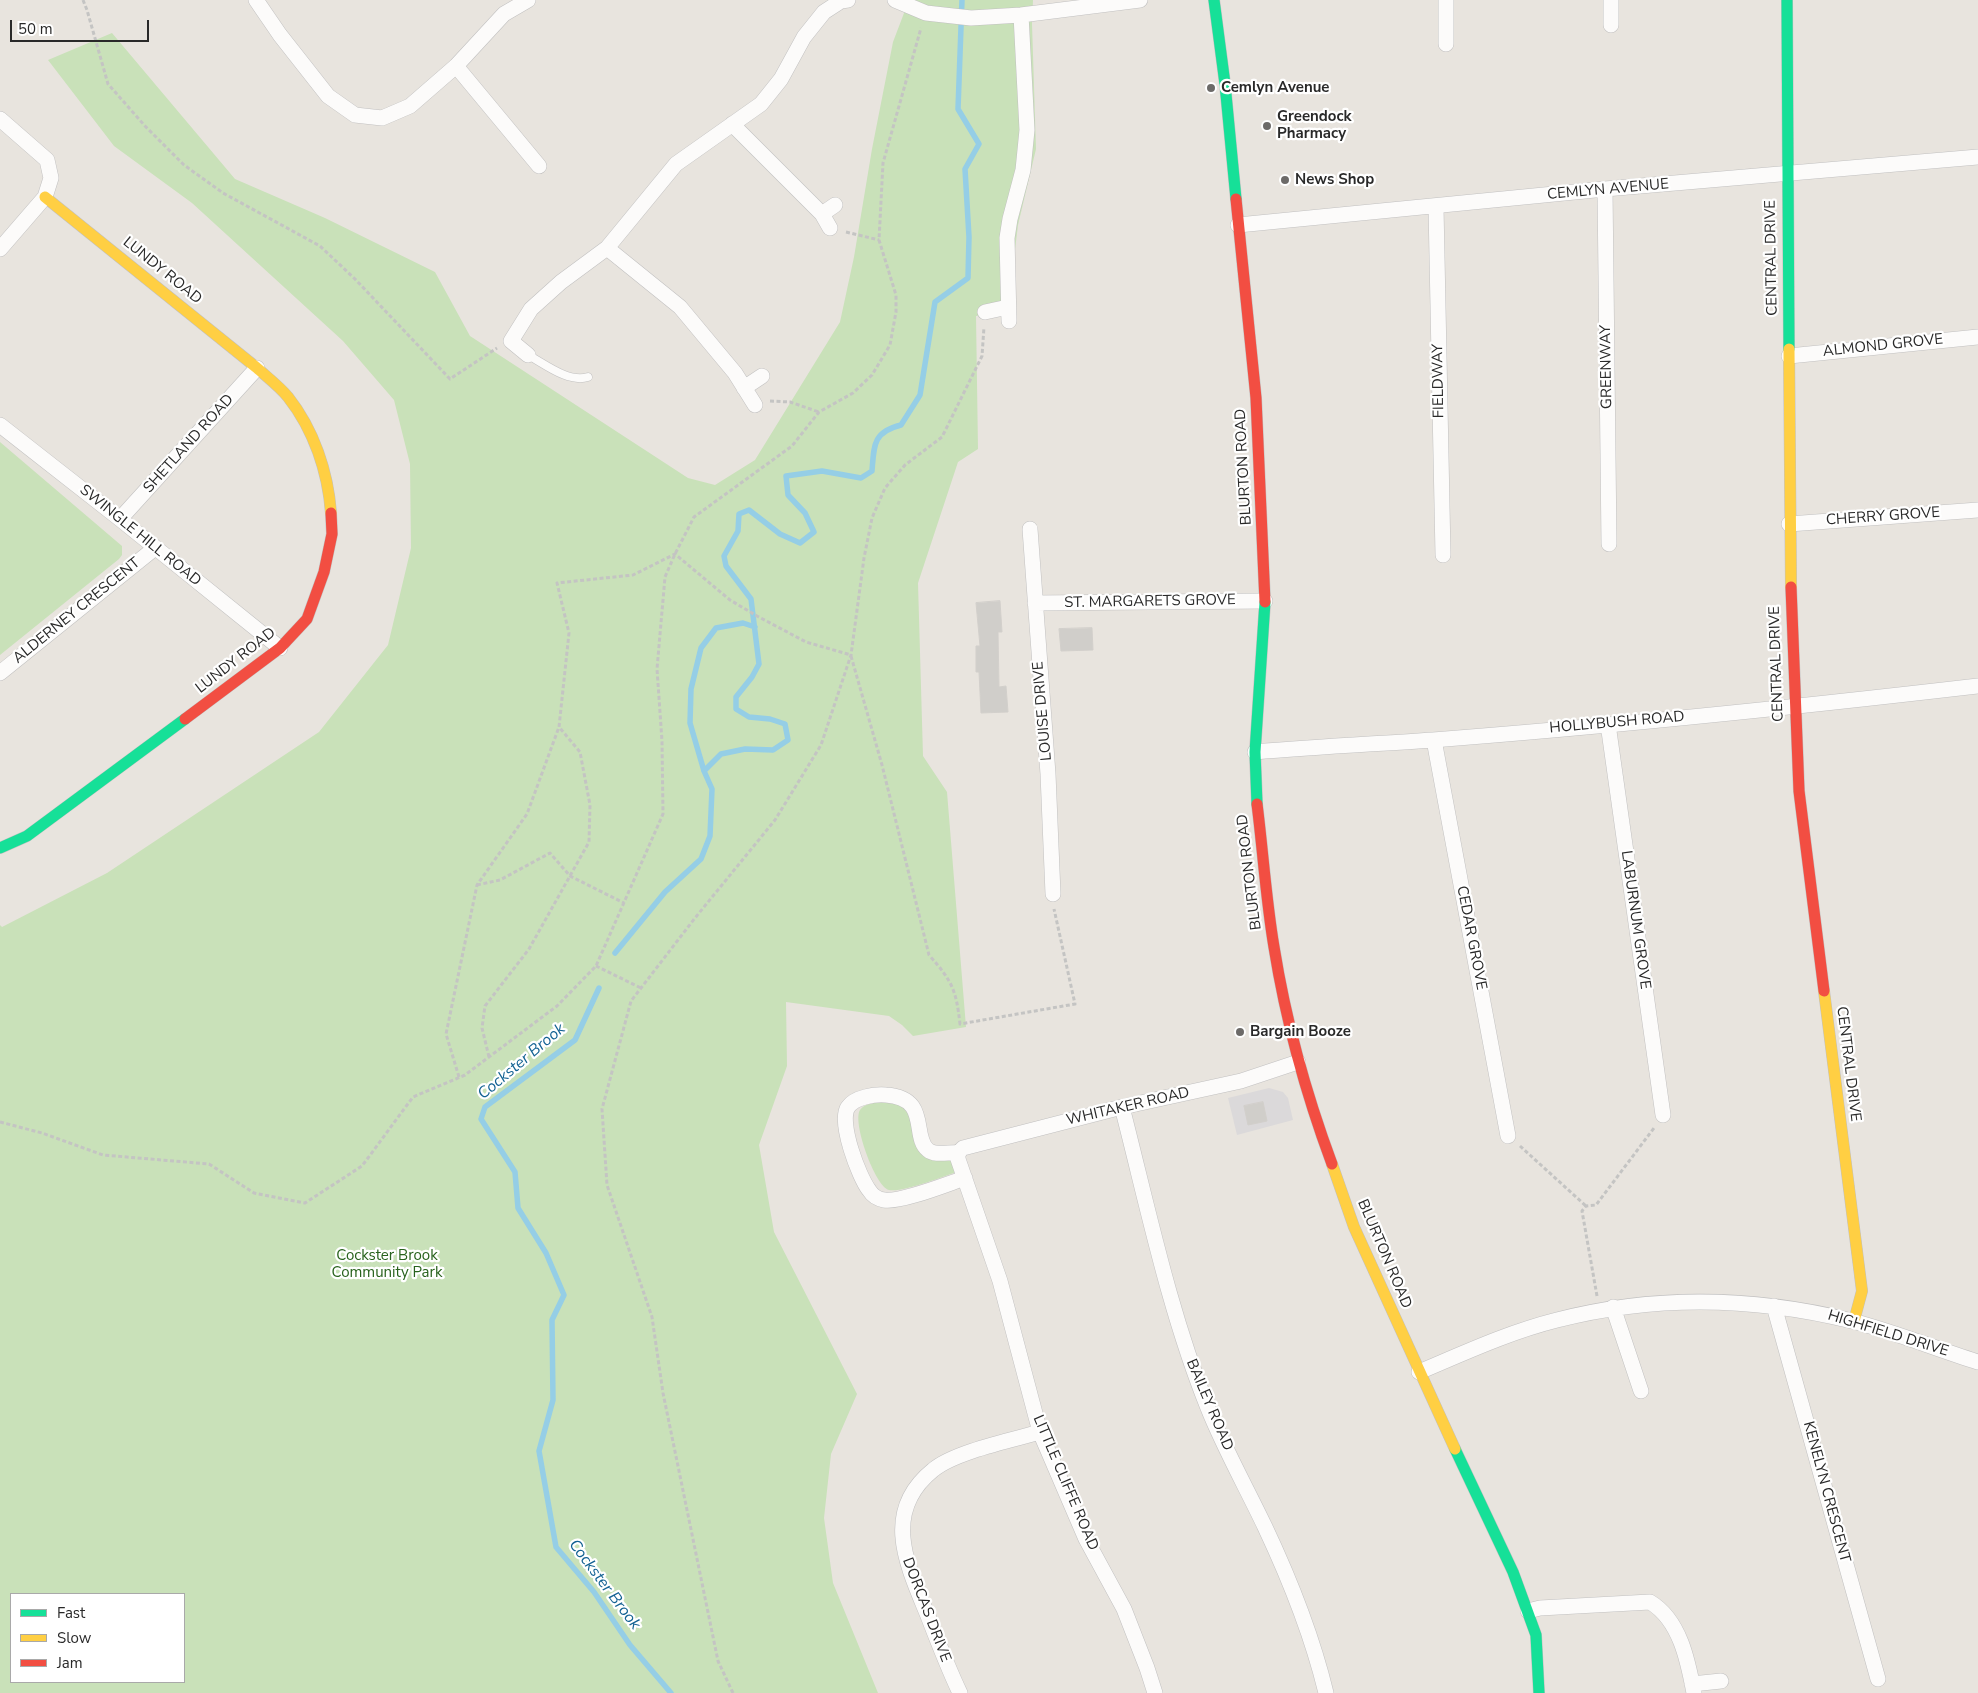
<!DOCTYPE html>
<html>
<head>
<meta charset="utf-8">
<style>
  body { margin:0 }
  #map { position:relative; width:1978px; height:1693px; overflow:hidden; background:#e8e4de; font-family:"Nunito Sans",sans-serif }
  canvas { display:block }
  .legend { position:absolute; left:10px; top:1593px; width:175px; height:90px; box-sizing:border-box; background:#fff; border:1px solid #a9a9a9; margin:0; padding:6px 9px; list-style:none; font-size:15px; color:#292929 }
  .legend li { display:flex; align-items:center; gap:10px; height:25px }
  .legend b { width:25px; border:1px solid #a9a9a9 }
  .scale { position:absolute; left:10px; top:20px; width:139px; height:22px; box-sizing:border-box; border:2px solid #292929; border-top:0; padding-left:6px; font-size:15px; line-height:18px; white-space:nowrap; color:#292929; -webkit-text-stroke:4px #fff; paint-order:stroke }
</style>
</head>
<body>
<div id="map">
<canvas width="1978" height="1693"></canvas>
<ul class="legend">
<li><b style="height:6px;background:#16e098"></b>Fast</li>
<li><b style="height:6px;background:#ffcf43"></b>Slow</li>
<li><b style="height:6px;background:#f24e42"></b>Jam</li>
</ul>
<div class="scale">50 m</div>
</div>
<script>
const ctx = document.querySelector('canvas').getContext('2d');
ctx.lineJoin = 'round';
function fill(path, color) { ctx.fillStyle = color; ctx.fill(path, 'evenodd'); }
function strokePath(path, color, width, dash) { ctx.strokeStyle = color; ctx.lineWidth = width; ctx.lineCap = dash ? 'butt' : 'round'; ctx.setLineDash(dash || []); ctx.stroke(path); }
function write(font, color, halo, rows, align = 'center') {
  ctx.font = font + ' "Nunito Sans",sans-serif'; ctx.lineWidth = 4.5; ctx.setLineDash([]); ctx.textBaseline = 'middle'; ctx.strokeStyle = halo; ctx.fillStyle = color; for (const [text, x, y, turn = 0] of rows) {
    ctx.save(); ctx.translate(x, y); ctx.rotate((+turn || 0) * Math.PI / 180); ctx.textAlign = isNaN(turn) ? turn : align; if (halo) ctx.strokeText(text, 0, 0); ctx.fillText(text, 0, 0); ctx.restore();
  }
}
fill(new Path2D(`
  M1269,1088L1283,1092L1288,1098L1293,1120L1237,1135L1228,1098Z`), '#dbd9da');
fill(new Path2D(`
  M909,0H1033L1032,24L1036,149L1018,225L1012,274L1014,313L976,316L978,449L958,462L918,583L923,756L947,792L966,1027L913,1036L902,1025L889,1016L786,1002L787,1066L759,1145L774,1232L857,1394L831,1454L824,1518L833,1583L878,1693H0V925L2,927L107,873L319,732L388,645L411,548L410,464L394,400L343,341L192,203L114,146L48,60L112,33L235,179L325,218L435,272L470,336L688,478L715,485L755,460L840,322L854,257L872,149L893,42ZM11,1594H184V1682H11Z
  M0,442L122,546V555L119,559L0,655Z
  M881,1101H891L909,1108L921,1144L953,1158L959,1171C945,1176 901,1193 889,1190C875,1186 852,1122 860,1110C864,1104 874,1103 881,1101Z`), '#c9e1b9');
strokePath(new Path2D(`
  M704,771L721,754L745,749L773,750L788,740L785,724L770,719L749,717L736,709V697L752,677L759,664L751,599L726,566L724,556L738,531L739,514L749,510L780,534L800,543L814,532L805,513L788,495L786,476L822,471L861,478L872,471C874,445 873,432 901,425L920,395L935,302L968,278L969,237L965,169L979,144L958,109L962,0
  M615,953L665,892L701,859L710,836L712,789L704,771L690,723L691,689L701,648L716,628L743,623L755,627
  M599,988L575,1040L485,1107L481,1119L515,1172L518,1208L546,1253L564,1295L552,1320L553,1400L539,1451L556,1547L594,1592L630,1645L671,1693`), '#95cee6', 5.5);
const building = new Path2D(`
  M1000,601L1002,632H998L999,687L1006,686L1008,712L981,713L979,672H976V646H980L976,603Z
  M1092,628L1093,650L1061,651L1059,629Z
  M1263,1102L1267,1121L1248,1125L1244,1106Z`);
fill(building, '#d0ceca');
strokePath(building, '#d2cfcb', 1);
const lane = new Path2D(`
  M528,355C545,364 568,383 588,377`);
const street = new Path2D(`
  M256,0L280,35L328,96L355,115L382,118L410,106L456,66L504,14L528,0
  M895,0L926,13L971,18L1021,15L1140,0
  M1611,25V0
  M1446,44V0
  M456,66L539,166
  M0,119L47,160L51,178L45,197L0,249
  M732,124L822,214L830,228
  M1605,189L1609,544
  M1436,207L1443,555
  M822,214L835,205
  M1238,225L1605,189L1978,157
  M607,248L680,307L735,373L755,405
  M985,312L1008,307
  M1009,321L1007,238L1010,219L1023,170L1027,130L1021,15
  M528,355L511,341L531,309L561,282L607,248L676,164L761,104L781,79L804,37L824,12L841,1L848,0
  M1789,356L1978,337
  M744,388L762,376
  M0,425L120,519L280,648
  M120,519L257,368
  M1789,524L1978,510
  M1030,529L1048,774L1053,894
  M1035,603L1265,601
  M0,673L155,548
  M1608,724L1663,1115
  M1434,740L1508,1136
  M1255,752C1314,747 1374,744 1433,740C1615,726 1797,707 1978,686
  M1122,1107C1148,1208 1169,1311 1208,1408C1224,1448 1246,1487 1265,1527C1290,1580 1312,1635 1326,1693
  M958,1153V1159L1000,1281L1040,1432L1086,1539L1124,1609L1147,1668L1155,1693
  M958,1153L963,1148L1122,1107L1241,1081L1298,1062
  M958,1153C949,1152 935,1156 928,1150C911,1137 931,1098 886,1095C875,1094 855,1097 848,1107C838,1122 859,1177 869,1190C872,1195 878,1199 884,1200C900,1203 947,1184 965,1178
  M1774,1306L1878,1679
  M1613,1307L1641,1391
  M1419,1372C1464,1353 1509,1332 1557,1320C1654,1295 1755,1297 1852,1321C1895,1332 1936,1349 1978,1362
  M1528,1611L1540,1608L1650,1602C1680,1620 1688,1661 1694,1693
  M1692,1684L1721,1681
  M960,1693C948,1668 938,1642 928,1616C907,1565 881,1512 933,1470C954,1452 1012,1440 1040,1432`);
const fast = new Path2D(`
  M1214,0L1225,84L1236,199
  M1787,0L1789,349
  M1257,804L1255,752L1265,602
  M0,848L27,836L185,719
  M1455,1449L1513,1572L1536,1635L1539,1693`);
const slow = new Path2D(`
  M45,197L257,368C267,377 280,387 288,397C314,430 328,472 331,513
  M1789,349L1791,587
  M1824,991L1862,1291L1854,1321
  M1332,1164L1354,1227L1455,1449`);
const jam = new Path2D(`
  M1236,199L1256,398L1265,602
  M1791,587L1799,791L1824,991
  M185,719L280,648L307,619L324,572L332,534L331,513
  M1257,804C1263,851 1266,900 1274,947C1286,1022 1306,1094 1332,1164`);
strokePath(lane, '#c1c0c0', 9);
strokePath(street, '#c1c0c0', 16);
strokePath(fast, '#c1c0c0', 12);
strokePath(slow, '#c1c0c0', 12);
strokePath(jam, '#c1c0c0', 12);
strokePath(new Path2D(`
  M83,0L87,10L108,84L145,126L184,165L223,193L320,246L355,279L450,379L497,348
  M846,232L879,240
  M770,401L790,402L819,412
  M851,656L882,765L929,955C952,981 956,989 960,1024L1075,1004L1054,909
  M477,885L500,880L550,853L570,876L624,903
  M596,966L641,988
  M489,1057L482,1028L485,1006L529,949L589,842L590,805L580,752L559,727L569,633L557,583L633,575L675,554L730,600L757,616L806,642L851,655
  M459,1077L446,1034L477,885L527,814L559,727
  M0,1122L42,1133L103,1155L209,1164L254,1193L305,1203L362,1166L413,1097L465,1075L557,1006L596,966L663,814L662,741L657,669L665,577L675,554L694,517L792,446L819,412L853,393L872,375L890,345L896,312V295L879,240L883,163L921,28
  M1520,1146L1586,1206
  M1597,1296L1582,1211L1586,1206L1596,1205L1654,1128
  M733,1693L718,1661L663,1393L652,1317L607,1185L602,1109L631,1001L695,918L775,820L821,745L851,655L864,558L872,518L885,488L905,465L942,437L982,356L984,327`), '#c4c4c3', 3, [4, 2.5]);
strokePath(lane, '#fcfbfa', 8);
strokePath(street, '#fcfbfa', 15);
strokePath(fast, '#16e098', 11);
strokePath(slow, '#ffcf43', 11);
strokePath(jam, '#f24e42', 11);
for (const [x, y, r, color] of [
  [1211,88,5,"#6c6a68"],
  [1267,126,5,"#6c6a68"],
  [1285,180,5,"#6c6a68"],
  [1240,1032,5,"#6c6a68"]
]) { const dot = new Path2D(); dot.arc(x, y, r, 0, 2 * Math.PI); ctx.fillStyle = color; ctx.fill(dot); strokePath(dot, '#fff', 2); }
write('bold 15px', '#292929', '#fff', [
  ["Cemlyn Avenue",1221,88],
  ["Greendock",1277,117],
  ["Pharmacy",1277,134],
  ["News Shop",1295,180],
  ["Bargain Booze",1250,1032]
], 'left');
write('15px', '#292929', '#fff', [
  ["CEMLYN AVENUE",1608,190,-5],
  ["CENTRAL DRIVE",1772,258,-91],
  ["LUNDY ROAD",162,271,39],
  ["ALMOND GROVE",1883,346,-6],
  ["GREENWAY",1607,367,-91],
  ["FIELDWAY",1439,381,-91],
  ["SHETLAND ROAD",189,444,-48],
  ["BLURTON ROAD",1244,467,-93],
  ["CHERRY GROVE",1883,517,-4],
  ["SWINGLE HILL ROAD",140,536,39],
  ["ST. MARGARETS GROVE",1150,602,-1],
  ["ALDERNEY CRESCENT",77,611,-39],
  ["LUNDY ROAD",236,661,-38],
  ["CENTRAL DRIVE",1777,664,-92],
  ["LOUISE DRIVE",1043,711,-95],
  ["HOLLYBUSH ROAD",1617,723,-5],
  ["BLURTON ROAD",1250,872,-97],
  ["LABURNUM GROVE",1635,920,82],
  ["CEDAR GROVE",1471,938,79],
  ["CENTRAL DRIVE",1848,1064,83],
  ["WHITAKER ROAD",1128,1107,-13],
  ["BLURTON ROAD",1384,1254,67],
  ["HIGHFIELD DRIVE",1888,1334,17],
  ["BAILEY ROAD",1209,1405,67],
  ["LITTLE CLIFFE ROAD",1065,1483,67],
  ["KENELYN CRESCENT",1826,1492,75],
  ["DORCAS DRIVE",926,1610,69]
]);
write('15px', '#28621d', '#fff', [
  ["Cockster Brook",387,1256],
  ["Community Park",387,1273]
]);
write('italic 16px', '#136293', '#fff', [
  ["Cockster Brook",522,1062,-40],
  ["Cockster Brook",604,1585,53]
]);
</script>
</body>
</html>
